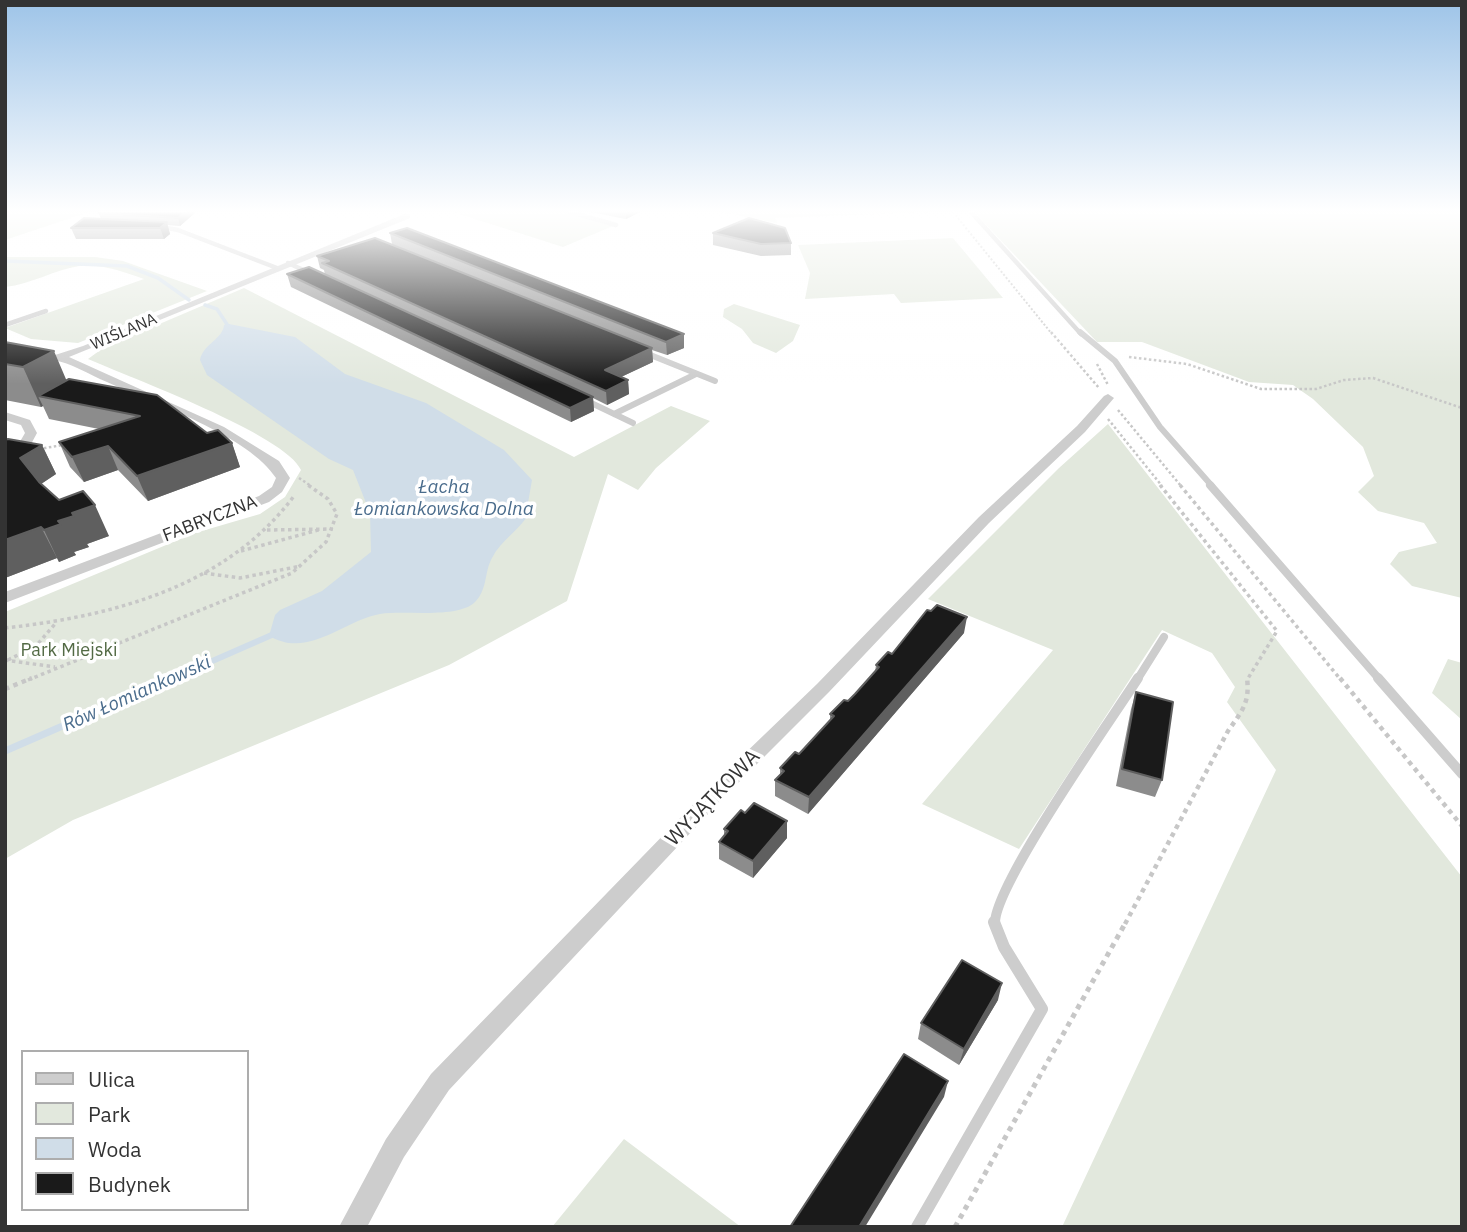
<!DOCTYPE html>
<html>
<head>
<meta charset="utf-8">
<style>
  body { margin:0 }
  #map { position:relative; width:1467px; height:1232px; overflow:hidden; background:#fff; font-family:"IBM Plex Sans",sans-serif }
  canvas { display:block }
  .frame { position:absolute; inset:0; border:7px solid #333; pointer-events:none }
  .legend { position:absolute; left:21px; top:1050px; width:228px; height:161px; box-sizing:border-box; background:#fff; border:2px solid #adadad; margin:0; padding:9px 12px; list-style:none; font-size:21px; color:#333 }
  .legend li { display:flex; align-items:center; gap:14px; height:35px }
  .legend b { width:35px; border:2px solid #adadad }
</style>
</head>
<body>
<div id="map">
<canvas width="1467" height="1232"></canvas>
<div class="frame"></div>
<ul class="legend">
<li><b style="height:9px;background:#cdcdcd"></b>Ulica</li>
<li><b style="height:19px;background:#e2e8dd"></b>Park</li>
<li><b style="height:19px;background:#d0dde8"></b>Woda</li>
<li><b style="height:19px;background:#1a1a1a"></b>Budynek</li>
</ul>
</div>
<script>
const ctx = document.querySelector('canvas').getContext('2d');
ctx.lineJoin = 'round';
function fill(path, color) { ctx.fillStyle = color; ctx.fill(path, 'evenodd'); }
function strokePath(path, color, width, dash) { ctx.strokeStyle = color; ctx.lineWidth = width; ctx.lineCap = dash ? 'butt' : 'round'; ctx.setLineDash(dash || []); ctx.stroke(path); }
function write(font, color, halo, rows, align = 'center') {
  ctx.font = font + ' "IBM Plex Sans",sans-serif'; ctx.lineWidth = 7; ctx.setLineDash([]); ctx.textBaseline = 'middle'; ctx.strokeStyle = halo; ctx.fillStyle = color; for (const [text, x, y, turn = 0] of rows) {
    ctx.save(); ctx.translate(x, y); ctx.rotate((+turn || 0) * Math.PI / 180); ctx.textAlign = isNaN(turn) ? turn : align; if (halo) ctx.strokeText(text, 0, 0); ctx.fillText(text, 0, 0); ctx.restore();
  }
}
fill(new Path2D(`
  M5,212H89L5,240Z
  M453,212H564L613,226L563,247Z
  M721,212H934L775,218L777,223Z
  M974,212H1462V598L1412,586L1390,564L1399,552L1437,543L1424,523L1378,511L1358,492L1374,476L1363,447L1313,399L1293,385L1249,382L1142,342H1097Z
  M953,238L1003,298L901,303L894,294L805,299L810,273L798,245Z
  M5,257H95L123,261L207,291L78,343L31,339L5,328L144,279C125,272 100,263 79,266C54,270 32,284 5,287Z
  M244,288L574,457L671,406L710,421L656,468L638,490L608,474L567,601L449,665L73,820L5,859V612L195,533L260,514L285,497L301,470C286,435 129,377 88,359L103,348Z
  M734,304L800,325L793,341L776,353L753,343L742,329L723,317L724,309Z
  M1108,424L1462,877V1227H1062L1276,770L1227,702L1235,687L1212,653L1162,630L1019,849L922,804L1053,650L928,599L1059,468Z
  M1448,659L1462,663V720L1432,693Z
  M624,1139L741,1227H552Z`), '#e2e8dd');
fill(new Path2D(`
  M229,324L295,337L345,374L426,403L504,450L532,480L528,503L530,512C520,530 501,540 492,558C484,572 488,589 475,602C458,619 405,610 380,614C342,621 309,659 269,636L275,615L280,610L322,591L371,552L370,513L353,470L329,459L207,375L200,360C203,344 223,339 224,325Z`), '#d0dde8');
strokePath(new Path2D(`
  M5,261L127,266L158,278L189,300
  M205,305L217,309L230,329`), '#d0dde8', 3.5);
strokePath(new Path2D(`
  M169,680L274,634`), '#d0dde8', 6);
strokePath(new Path2D(`
  M5,751L173,678`), '#d0dde8', 7);
strokePath(new Path2D(`
  M953,212L1052,334`), '#c7c7c7', 2, [2, 2]);
strokePath(new Path2D(`
  M1051,332L1099,388
  M1129,357L1187,364L1261,389H1316L1344,380L1373,378L1462,408
  M1097,364L1108,385
  M1118,410L1181,486
  M1108,419L1162,486
  M39,449L63,445
  M299,478L311,486`), '#c7c7c7', 2.5, [2.5, 2.5]);
strokePath(new Path2D(`
  M1160,485L1277,631L1247,680
  M1180,485L1341,680
  M267,530L333,529
  M241,551L322,529
  M204,573L240,578L301,566
  M5,628C113,616 226,587 294,496
  M5,660L55,667
  M8,660L36,646L55,624
  M28,680L292,573L326,542L337,514L328,499L308,485`), '#c7c7c7', 3.5, [3.5, 3.5]);
strokePath(new Path2D(`
  M1340,678L1462,826
  M5,689L32,678
  M1125,924L1228,731C1242,711 1250,703 1247,678`), '#c7c7c7', 4.5, [4.5, 4.5]);
strokePath(new Path2D(`
  M955,1227L1126,922`), '#c7c7c7', 5, [5, 5]);
strokePath(new Path2D(`
  M570,212L616,225
  M971,212L1081,334
  M161,227L178,230L277,268
  M288,263L310,273
  M5,325L46,311`), '#cdcdcd', 4.5);
strokePath(new Path2D(`
  M1080,332L1115,361L1160,427L1212,486
  M643,352L715,381
  M585,400L633,423
  M614,414L696,374`), '#cdcdcd', 6);
strokePath(new Path2D(`
  M1210,485L1380,680
  M1137,680L1164,637`), '#cdcdcd', 8);
strokePath(new Path2D(`
  M1378,678L1462,774
  M995,924C993,887 1111,720 1138,678`), '#cdcdcd', 10);
strokePath(new Path2D(`
  M917,1227L1042,1009L1004,947L994,922`), '#cdcdcd', 12);
fill(new Path2D(`
  M407,213L410,214V218L69,357L224,427L279,461L290,478L282,492L269,502L5,603V592L259,496L272,487L276,478C251,437 152,402 107,382C90,375 70,362 52,360V356L83,346Z
  M1108,394L1114,398L1085,432L989,523L829,692L726,795L449,1090L404,1157L367,1227H339L386,1139L431,1074L712,785L817,684L979,517L1077,426L1104,396Z
  M5,412L30,420L37,433L24,457L5,468V458L14,452L25,433L21,425L5,420Z`), '#cdcdcd');
fill(new Path2D(`
  M196,212L180,226L167,225L170,234L164,239H76L71,228L101,219L99,213Z
  M590,212H640L626,219Z
  M390,233L684,334V348L667,355L652,350L653,362L621,377L628,380L629,394L607,405L593,398L594,411L571,422L291,287L287,274L325,275L324,270L320,268L317,256L392,244Z
  M713,233L791,243V255L761,256L713,245Z
  M5,342L66,380L232,443L240,467L148,501L118,470L84,482L70,467L59,442L99,429L49,419L43,406L41,407L5,400Z
  M5,440L42,445L56,474L41,484L59,500L109,536L87,544L89,547L74,552L76,555L59,562L57,558L5,578Z
  M964,633L808,814L775,796V780L780,775V768L799,754L830,721V714L848,701L875,672L876,665L892,654Z
  M1136,692L1162,780L1155,797L1116,786L1131,709Z
  M745,813L787,821V838L753,878L719,859V842L724,836V829Z
  M998,1000L959,1065L918,1039L921,1023Z`), '#8c8c8c');
fill(new Path2D(`
  M185,212H196L180,226L178,218Z
  M626,212H640L626,219Z
  M167,222L170,234L164,239L160,228Z
  M684,334V348L667,355L666,342Z
  M652,348L653,362L606,384L605,370Z
  M54,351L71,391L38,396L43,406L41,407L23,367Z
  M628,380L629,394L607,405L606,391Z
  M593,397L594,411L571,422L570,408Z
  M232,443L240,467L148,501L137,476Z
  M42,445L56,474L35,488L20,458Z
  M108,446L118,470L84,482L72,457Z
  M95,505L109,536L87,544L89,547L74,552L76,555L59,562L44,530L72,513Z
  M41,527L57,558L5,578V540Z
  M967,617L964,633L808,814L809,797Z
  M787,821V838L753,878V861Z
  M1002,983L998,1000L959,1065L964,1049Z
  M948,1081L944,1097L865,1227H859Z`), '#5f5f5f');
const building = new Path2D(`
  M100,212H185L178,218L99,213Z
  M84,218L167,222L160,228H71Z
  M749,218L785,228L791,243L761,244L713,233Z
  M407,228L684,334L666,342L390,233Z
  M375,238L652,348L605,370L628,380L606,391L322,263L329,261L317,256Z
  M309,267L593,397L570,408L287,274Z
  M5,342L54,351L23,367L5,364Z
  M69,379L157,395L207,433L218,430L232,443L137,476L108,446L72,457L59,442L140,416L38,396Z
  M8,439L42,445L20,458L39,482L59,500L83,491L95,505L72,513L74,516L58,521L61,524L44,530L41,527L5,540V440Z
  M937,605L967,617L809,797L775,780L784,771L780,768L795,752L799,754L834,716L830,714L844,700L848,701L855,694L879,667L876,665L888,652L892,654L927,610L931,611Z
  M1136,692L1173,702L1162,780L1122,769Z
  M754,803L787,821L753,861L719,842L728,831L724,829L741,810L745,813Z
  M962,960L1002,983L964,1049L921,1023Z
  M904,1054L948,1081L859,1227H790Z`);
fill(building, '#1a1a1a');
strokePath(building, '#5f5f5f', 2);
const sky = ctx.createLinearGradient(0, 0, 0, 384);
sky.addColorStop(0, '#9ec4e8');
sky.addColorStop(0.55, '#fff');
sky.addColorStop(1, '#ffffff00');
ctx.fillStyle = sky;
ctx.fillRect(0, 0, 1467, 384);
write('16px', '#333', '#fff', [
  ["WIŚLANA",124,332,-23]
]);
write('18px', '#333', '#fff', [
  ["FABRYCZNA",210,519,-21]
]);
write('18px', '#536a45', '#fff', [
  ["Park Miejski",69,651]
]);
write('italic 19px', '#4a6c8c', '#fff', [
  ["Łacha",444,488],
  ["Łomiankowska Dolna",444,510],
  ["Rów Łomiankowski",137,694,-24]
]);
write('21px', '#333', '#fff', [
  ["WYJĄTKOWA",713,798,-46]
]);
</script>
</body>
</html>
